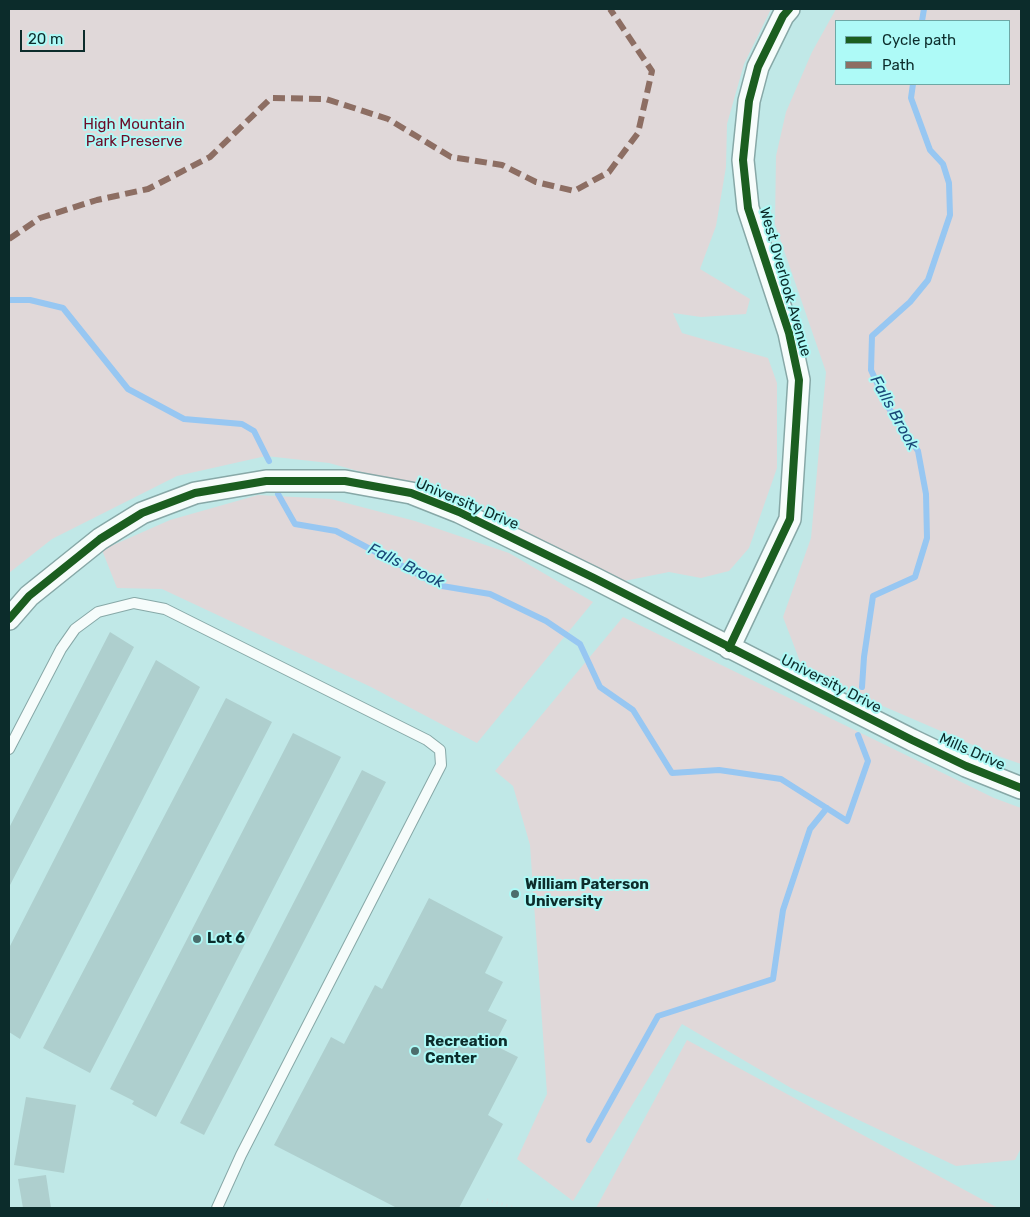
<!DOCTYPE html>
<html>
<head>
<meta charset="utf-8">
<style>
  body { margin:0 }
  #map { position:relative; width:1030px; height:1217px; overflow:hidden; background:#c0e8e7; font-family:Rubik,sans-serif }
  canvas { display:block }
  .frame { position:absolute; inset:0; border:10px solid #0c2c2b; pointer-events:none }
  .legend { position:absolute; left:835px; top:20px; width:175px; height:65px; box-sizing:border-box; background:#aefaf7; border:1px solid #6da8a5; margin:0; padding:6px 9px; list-style:none; font-size:15px; color:#0c2c2b }
  .legend li { display:flex; align-items:center; gap:10px; height:25px }
  .legend b { width:25px; border:1px solid #6da8a5 }
  .scale { position:absolute; left:20px; top:30px; width:65px; height:22px; box-sizing:border-box; border:2px solid #0c2c2b; border-top:0; padding-left:6px; font-size:15px; line-height:18px; white-space:nowrap; color:#0c2c2b; -webkit-text-stroke:4px #aefaf7; paint-order:stroke }
</style>
</head>
<body>
<div id="map">
<canvas width="1030" height="1217"></canvas>
<div class="frame"></div>
<ul class="legend">
<li><b style="height:6px;background:#1b5e20"></b>Cycle path</li>
<li><b style="height:6px;background:#8d6e63"></b>Path</li>
</ul>
<div class="scale">20 m</div>
</div>
<script>
const ctx = document.querySelector('canvas').getContext('2d');
ctx.lineJoin = 'round';
function fill(path, color) { ctx.fillStyle = color; ctx.fill(path, 'evenodd'); }
function strokePath(path, color, width, dash) { ctx.strokeStyle = color; ctx.lineWidth = width; ctx.lineCap = dash ? 'butt' : 'round'; ctx.setLineDash(dash || []); ctx.stroke(path); }
function write(font, color, halo, rows, align = 'center') {
  ctx.font = font + ' Rubik,sans-serif'; ctx.lineWidth = 4; ctx.setLineDash([]); ctx.textBaseline = 'middle'; ctx.strokeStyle = halo; ctx.fillStyle = color; for (const [text, x, y, turn = 0] of rows) {
    ctx.save(); ctx.translate(x, y); ctx.rotate((+turn || 0) * Math.PI / 180); ctx.textAlign = isNaN(turn) ? turn : align; if (halo) ctx.strokeText(text, 0, 0); ctx.fillText(text, 0, 0); ctx.restore();
  }
}
fill(new Path2D(`
  M9,9H771L744,64L727,124L726,167L716,226L700,269L750,299L746,314L701,317L673,313L682,333L768,358L777,383V468L749,548L729,571L701,578L669,572L624,581L551,544L398,482L329,463L266,456L177,476L52,539L9,573Z
  M836,9H1021V764L1001,757L804,672L783,617L811,538L826,372L775,224L776,156L786,112L812,52ZM1009,21V84H836V21Z
  M258,495L331,499L415,521L509,553L593,602L477,743L371,687L162,589L117,588L102,550L170,520Z
  M623,617L994,798L1021,808V1148L1015,1160L956,1166L791,1088L682,1024L573,1201L517,1159L547,1094L530,845L513,786L495,771Z
  M687,1040L998,1208H596Z`), '#e0d8d9');
strokePath(new Path2D(`
  M922,21L924,9
  M9,300H30L63,308L128,389L184,419L242,424L254,431L269,461
  M278,494L295,524L336,531L427,579L442,586L490,594L546,621L580,644L600,687L633,710L672,773L719,770L781,779L847,821L868,761L858,735
  M862,687L864,657L873,596L915,577L927,538L926,494L918,451L888,407L871,370L872,336L910,302L928,280L950,215L949,183L943,164L930,150L911,98L913,84
  M589,1140L658,1016L773,979L783,910L810,829L827,808`), '#97c7f2', 6);
fill(new Path2D(`
  M110,632L134,647L9,887V828Z
  M156,660L200,687L20,1039L9,1032V948Z
  M226,698L272,722L90,1073L43,1048Z
  M293,733L341,757L156,1117L132,1104L134,1101L110,1089Z
  M362,770L386,782L204,1135L180,1123Z
  M429,898L503,937L485,973L503,982L488,1011L507,1020L494,1045L518,1057L488,1115L503,1124L459,1208H397L274,1145L331,1037L344,1044L375,985L382,989Z
  M26,1097L76,1105L64,1173L14,1165Z
  M46,1175L51,1208H23L18,1179Z`), '#aecfce');
const lane = new Path2D(`
  M9,749L61,649L75,629L98,612L134,603L165,609L427,740L440,750L441,765L241,1155L217,1208`);
const street = new Path2D(`
  M9,619L29,596L100,539L142,513L195,493L266,481H345L411,493L459,512L594,578L912,740L966,766L1021,788
  M729,648L790,519L799,380L789,333L748,208L743,160L749,101L758,67L783,16L789,9`);
strokePath(lane, '#87a8a7', 12);
strokePath(street, '#87a8a7', 24);
strokePath(new Path2D(`
  M487,1200L516,1208`), '#d0dede', 3, [1, 4]);
strokePath(lane, '#f6fcfb', 10);
strokePath(street, '#f6fcfb', 21);
strokePath(new Path2D(`
  M9,239L40,218L97,200L148,189L210,157L271,98L326,99L388,119L451,157L502,165L536,182L574,191L609,172L638,133L652,71L610,9`), '#8d6e63', 6, [12, 6]);
strokePath(new Path2D(`
  M9,619L29,596L100,539L142,513L195,493L266,481H345L411,493L459,512L594,578L912,740L966,766L1021,788
  M729,648L790,519L799,380L789,333L748,208L743,160L749,101L758,67L783,16L789,9`), '#1b5e20', 8);
for (const [x, y, r, color] of [
  [515,894,5,"#4b6e6d"],
  [197,939,5,"#4b6e6d"],
  [415,1051,5,"#4b6e6d"]
]) { const dot = new Path2D(); dot.arc(x, y, r, 0, 2 * Math.PI); ctx.fillStyle = color; ctx.fill(dot); strokePath(dot, '#aefaf7', 2); }
write('15px', '#6d0c27', '#aefaf7', [
  ["High Mountain",134,125],
  ["Park Preserve",134,142]
]);
write('15px', '#0c2c2b', '#aefaf7', [
  ["West Overlook Avenue",785,282,74],
  ["University Drive",467,504,23],
  ["University Drive",831,684,27],
  ["Mills Drive",972,752,24]
]);
write('bold 15px', '#0c2c2b', '#aefaf7', [
  ["William Paterson",525,885],
  ["University",525,902],
  ["Lot 6",207,939],
  ["Recreation",425,1042],
  ["Center",425,1059]
], 'left');
write('italic 16px', '#194777', '#aefaf7', [
  ["Falls Brook",894,413,61],
  ["Falls Brook",406,566,26]
]);
</script>
</body>
</html>
